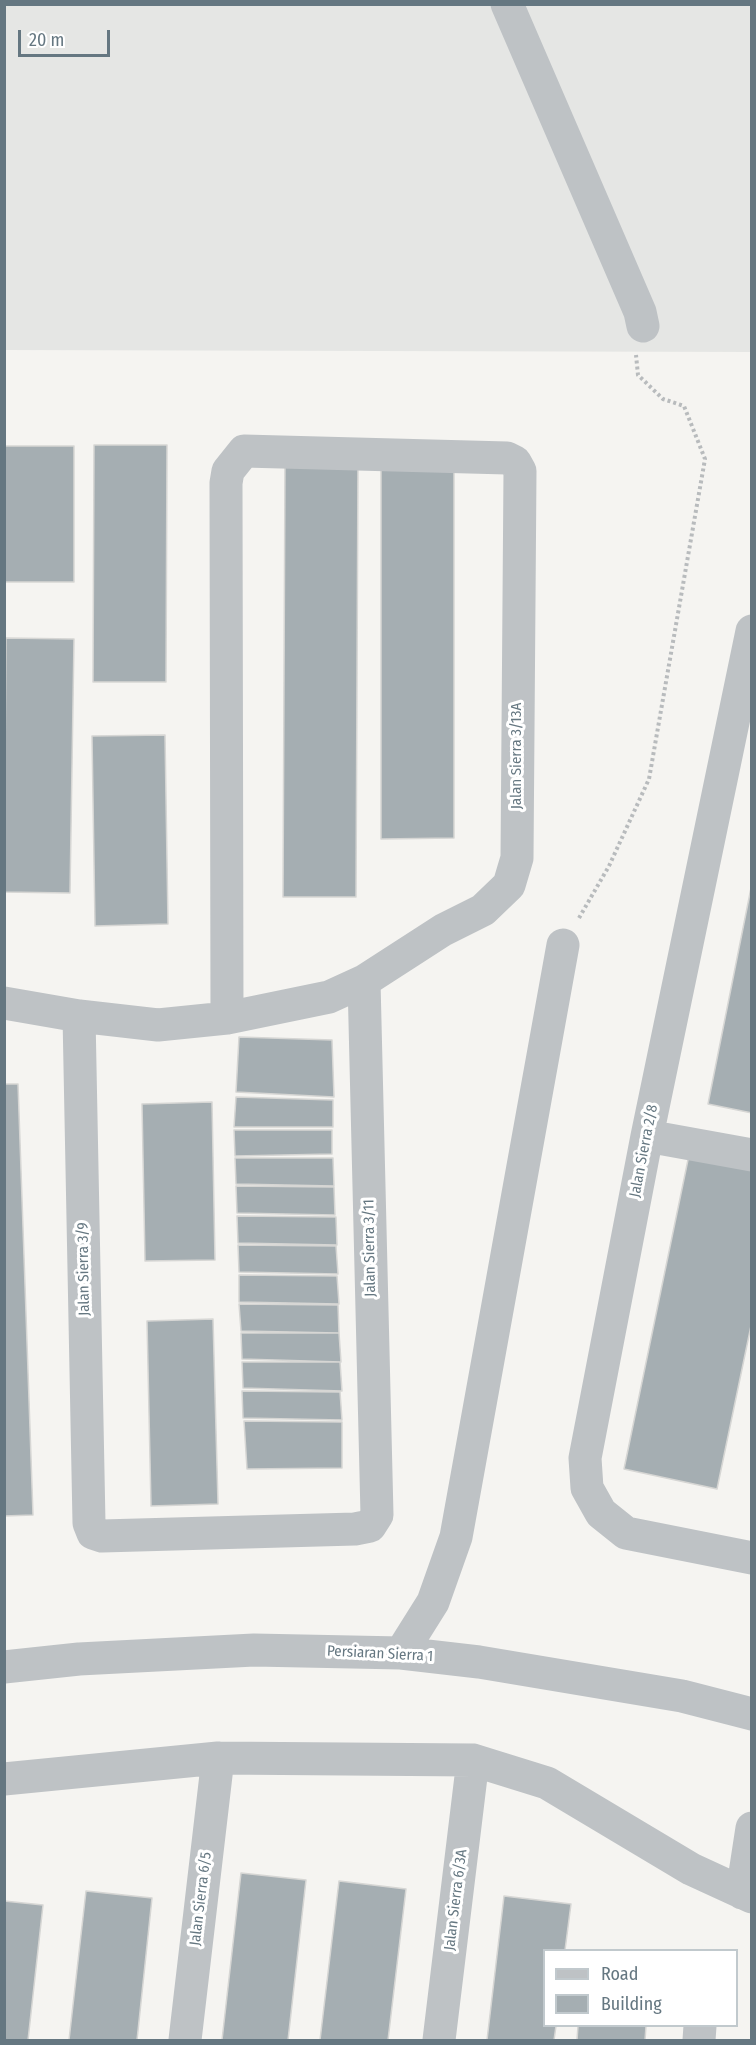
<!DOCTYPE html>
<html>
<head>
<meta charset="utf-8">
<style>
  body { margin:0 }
  #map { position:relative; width:756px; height:2045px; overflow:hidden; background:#f5f4f1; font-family:"Fira Sans Condensed",sans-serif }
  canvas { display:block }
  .frame { position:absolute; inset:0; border:6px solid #657781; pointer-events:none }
  .legend { position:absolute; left:543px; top:1949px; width:195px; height:78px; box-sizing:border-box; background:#fff; border:2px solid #c1c9cd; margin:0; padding:8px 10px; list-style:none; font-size:18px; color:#657781 }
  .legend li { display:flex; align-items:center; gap:12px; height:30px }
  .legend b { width:30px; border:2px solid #c1c9cd }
  .scale { position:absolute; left:18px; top:30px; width:92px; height:27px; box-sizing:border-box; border:3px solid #657781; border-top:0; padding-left:8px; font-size:18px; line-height:21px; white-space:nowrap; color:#657781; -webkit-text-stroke:4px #fff; paint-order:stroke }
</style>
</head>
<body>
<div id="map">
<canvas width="756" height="2045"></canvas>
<div class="frame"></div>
<ul class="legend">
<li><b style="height:8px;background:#bec2c5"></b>Road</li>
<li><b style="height:16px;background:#a5aeb2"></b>Building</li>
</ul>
<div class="scale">20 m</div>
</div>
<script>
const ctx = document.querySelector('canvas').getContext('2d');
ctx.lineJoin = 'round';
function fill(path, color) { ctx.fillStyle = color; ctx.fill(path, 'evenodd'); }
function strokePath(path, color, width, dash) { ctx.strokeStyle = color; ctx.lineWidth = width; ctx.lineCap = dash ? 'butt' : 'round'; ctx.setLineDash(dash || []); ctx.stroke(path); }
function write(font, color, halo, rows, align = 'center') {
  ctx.font = font + ' "Fira Sans Condensed",sans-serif'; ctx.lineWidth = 6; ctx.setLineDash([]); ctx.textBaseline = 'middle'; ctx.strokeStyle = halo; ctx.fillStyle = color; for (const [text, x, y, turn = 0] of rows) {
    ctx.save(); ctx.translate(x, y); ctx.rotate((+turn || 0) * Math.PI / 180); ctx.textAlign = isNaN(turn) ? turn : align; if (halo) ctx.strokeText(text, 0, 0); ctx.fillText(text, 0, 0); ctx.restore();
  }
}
fill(new Path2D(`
  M5,5H751V352L5,350Z`), '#e5e6e4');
const building = new Path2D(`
  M94,445H167L166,682H93Z
  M4,446H74V582H4Z
  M285,459H358L356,897H283Z
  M454,461V838L381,839V462Z
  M6,638L74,639L70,893L4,892Z
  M165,735L168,924L95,926L92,736Z
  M752,883V1113L708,1104Z
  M239,1037L332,1040L334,1097L236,1092Z
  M4,1084H18L33,1515L4,1516Z
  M236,1097L333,1100V1127H234Z
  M212,1102L215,1260L145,1261L142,1104Z
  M234,1130H332V1154L235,1156Z
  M689,1155L752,1168V1321L717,1489L624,1469Z
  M235,1158H333L334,1186L236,1184Z
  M236,1186L334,1187L335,1215L237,1213Z
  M237,1216L336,1217L337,1245L238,1243Z
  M238,1245L336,1246L338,1274L239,1272Z
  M239,1275L337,1276L339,1304L239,1302Z
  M239,1304L338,1305L339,1333L241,1331Z
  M213,1319L218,1504L151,1506L147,1321Z
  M241,1333H339L341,1362L242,1359Z
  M242,1362H340L342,1391L243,1388Z
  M242,1391L340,1392L342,1420L243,1418Z
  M244,1421L342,1422V1468L247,1469Z
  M241,1873L306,1880L288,2040H222Z
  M339,1881L406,1889L388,2040H320Z
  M86,1891L152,1898L137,2040H69Z
  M504,1896L571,1904L565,1950H544V2026H556L554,2040H487Z
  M4,1901L43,1905L28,2040H4Z
  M578,2026H646L645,2040H577Z`);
fill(building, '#a5aeb2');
strokePath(building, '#d6d6d4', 1.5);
strokePath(new Path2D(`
  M579,918L609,866L649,779L705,459L684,406L663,399L638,375L636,355`), '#b8bbbd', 4, [3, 3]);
strokePath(new Path2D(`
  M507,4L640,312L643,326
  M752,631L647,1136L585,1458L587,1488L601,1513L626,1533L752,1558
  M4,1003L79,1016L158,1025L227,1018L329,997L364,981L443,930L483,910L509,885L517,858L520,471L515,462L507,458L244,451L228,471L226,483L227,1018
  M79,1016L89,1523L93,1533L102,1536L355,1529L370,1526L377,1515L364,981
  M647,1136L752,1155
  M401,1653L433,1602L456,1537L563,945
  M4,1667L79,1659L254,1650L401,1653L479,1662L682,1696L752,1714
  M4,1779L218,1758L473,1760L547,1783L691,1869L752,1897
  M742,1893L752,1828
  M185,2040L218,1758
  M439,2040L473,1760
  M699,2040L700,2026`), '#bec2c5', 33);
write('15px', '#657781', '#fff', [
  ["Jalan Sierra 3/13A",517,756,-90],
  ["Jalan Sierra 2/8",644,1151,-79],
  ["Jalan Sierra 3/11",370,1248,-91],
  ["Jalan Sierra 3/9",84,1269,-91],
  ["Persiaran Sierra 1",380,1654,3],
  ["Jalan Sierra 6/5",201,1899,-83],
  ["Jalan Sierra 6/3A",456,1900,-83]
]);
</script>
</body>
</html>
